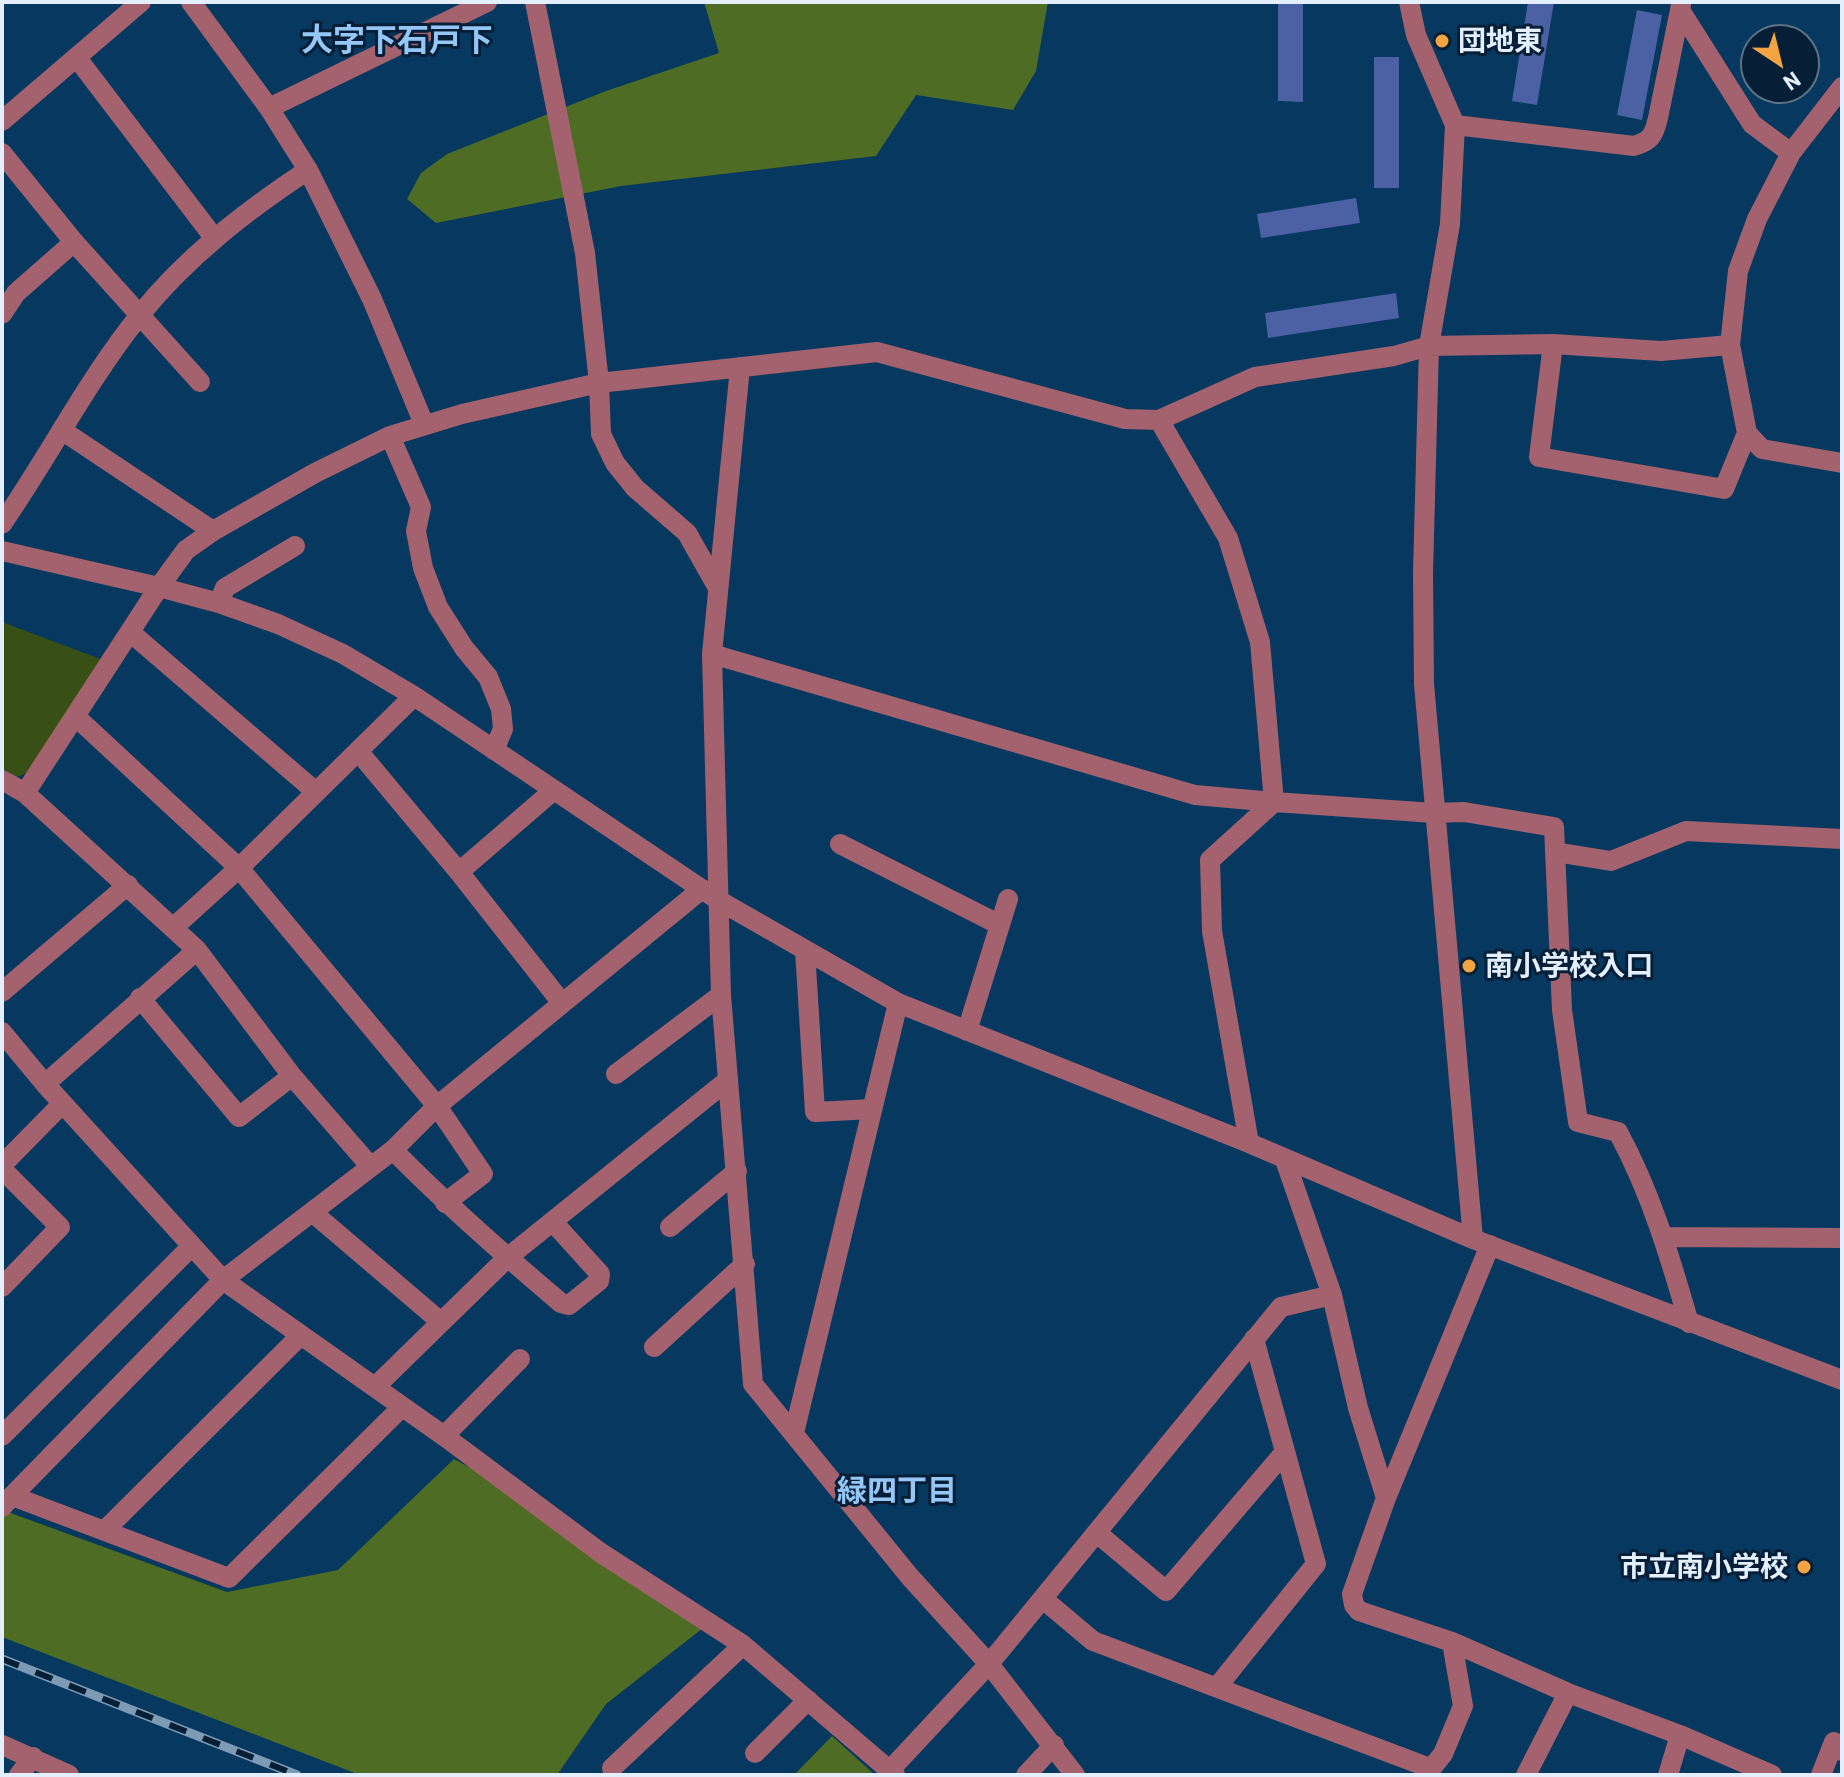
<!DOCTYPE html>
<html>
<head>
<meta charset="utf-8">
<style>
  body { margin:0 }
  #map { position:relative; width:1844px; height:1777px; overflow:hidden; background:#063860; font-family:Barlow,sans-serif }
  canvas { display:block }
  .frame { position:absolute; inset:0; border:4px solid #e3effc; pointer-events:none }
  .north { position:absolute; left:1740px; top:24px; width:80px; height:80px; box-sizing:border-box; background:#061f36; border:2px solid #5e7285; border-radius:50%; rotate:145deg; font-size:22px; font-weight:700; line-height:32px; text-align:center; color:#e3effc }
  .north::after { content:''; display:block; margin:auto; width:28px; height:36px; background:#f3a442; clip-path:polygon(50% 0,100% 100%,50% 72%,0 100%) }
</style>
</head>
<body>
<div id="map">
<canvas width="1844" height="1777"></canvas>
<div class="frame"></div>
<div class="north">N</div>
</div>
<script>
const ctx = document.querySelector('canvas').getContext('2d');
ctx.lineJoin = 'round';
function fill(path, color) { ctx.fillStyle = color; ctx.fill(path, 'evenodd'); }
function strokePath(path, color, width, dash) { ctx.strokeStyle = color; ctx.lineWidth = width; ctx.lineCap = dash ? 'butt' : 'round'; ctx.setLineDash(dash || []); ctx.stroke(path); }
function write(font, color, halo, rows, align = 'center') {
  ctx.font = font + ' Barlow,"Noto Sans JP",sans-serif'; ctx.lineWidth = 6; ctx.setLineDash([]); ctx.textBaseline = 'middle'; ctx.strokeStyle = halo; ctx.fillStyle = color; for (const [text, x, y, turn = 0] of rows) {
    ctx.save(); ctx.translate(x, y); ctx.rotate((+turn || 0) * Math.PI / 180); ctx.textAlign = isNaN(turn) ? turn : align; if (halo) ctx.strokeText(text, 0, 0); ctx.fillText(text, 0, 0); ctx.restore();
  }
}
fill(new Path2D(`
  M2,622L103,660L27,773L17,777L2,768Z`), '#385015');
fill(new Path2D(`
  M704,2H1048L1036,71L1013,110L916,95L876,156L621,186L436,223L407,199L421,173L447,154L606,91L719,53Z
  M454,1459L532,1501L703,1628L606,1704L557,1775H360L2,1637V1520L8,1512L227,1592L338,1570Z
  M832,1736L875,1775H794Z`), '#4e6c23');
fill(new Path2D(`
  M1278,2H1303V102L1278,101Z
  M1528,2H1554L1537,105L1512,101Z
  M1637,10L1662,15L1642,120L1617,115Z
  M1374,57H1399V188H1374Z
  M1356,198L1360,223L1261,238L1257,214Z
  M1396,293L1399,318L1268,338L1265,313Z`), '#4b61a3');
strokePath(new Path2D(`
  M191,2L269,108L308,170L372,299L424,424
  M535,2L585,253L599,383L601,434L615,463L635,488L687,533L718,588
  M1409,2L1416,35L1455,125L1450,224L1429,346L1423,573L1424,684L1473,1239
  M1680,10L1752,124L1791,153L1757,219L1738,271L1730,345
  M77,58L215,239
  M269,108L487,2
  M2,121L141,2
  M1455,125L1634,146C1651,141 1654,135 1658,118L1681,5
  M2,153L74,242L200,382
  M1791,153L1842,87
  M2,314L16,293L74,242
  M1553,344L1539,457L1724,489L1747,433
  M740,367L712,654L721,995L753,1384L910,1577L989,1664L1075,1775
  M1159,420L1228,538L1260,642L1274,802L1210,860L1212,931L1249,1143
  M390,436L421,507L416,531L423,568L438,607L464,648L488,677L501,709L503,729L494,750
  M2,524C49,456 87,381 139,316C186,257 246,211 308,170
  M213,531L315,473L390,436L462,414L599,383L877,352L1125,419L1159,420L1255,377L1394,356L1429,346L1553,344L1661,351L1730,345L1747,433L1762,449L1842,463
  M2,551L159,587L219,603L278,624L343,654L414,696L718,900L898,1003L1249,1143L1473,1239L1842,1380
  M219,603L225,588L295,546
  M130,632L316,792
  M712,654L1195,795L1274,802L1434,813L1464,812L1554,827L1562,1010L1578,1122L1618,1132C1651,1193 1670,1257 1689,1323
  M75,716L239,868L437,1106L483,1174L445,1203
  M358,751L459,872
  M2,780L25,793L197,950L292,1076L371,1167
  M554,790L459,872L562,1003
  M25,793L159,587L186,550L213,531L63,431
  M840,844L1000,925
  M1555,852L1611,861L1686,831L1842,839
  M174,927L239,868L414,696
  M805,950L815,1112L872,1109
  M2,992L128,885
  M140,998L239,1117L292,1076
  M967,1031L1008,899
  M2,1032L45,1084L223,1280L444,1436L601,1553L743,1645L895,1775
  M616,1074L721,995
  M45,1084L197,950
  M393,1150C446,1204 503,1254 561,1303L569,1305L599,1281L600,1274L553,1222
  M1285,1160L1332,1295L1358,1408L1386,1498
  M2,1165L62,1104
  M2,1169L60,1227L2,1287
  M312,1212L441,1322
  M670,1227L737,1171
  M1664,1237L1842,1238
  M1490,1245L1386,1498L1352,1594L1354,1605L1359,1611L1452,1642L1568,1693L1680,1735L1772,1775
  M654,1347L745,1264
  M375,1387L507,1258L728,1080
  M794,1433L898,1003
  M2,1436L192,1246
  M444,1436L520,1359
  M12,1496L223,1280L393,1150L437,1106L702,889
  M2,1507L12,1496L229,1578L402,1407
  M104,1531L301,1335
  M1097,1533L1166,1591L1284,1453
  M1043,1599L1093,1641L1430,1768
  M1217,1687L1316,1564L1254,1339
  M2,1745L69,1775
  M755,1753L808,1700
  M612,1768L743,1645
  M890,1770L989,1664L1281,1307L1332,1295
  M19,1775L33,1757
  M1026,1775L1054,1745
  M1426,1775L1443,1754L1463,1706L1452,1642
  M1526,1775L1568,1693
  M1668,1775L1680,1735
  M1821,1775L1834,1742L1842,1751`), '#a4626e', 20);
const rail = new Path2D(`
  M2,1659L297,1775`);
strokePath(rail, '#7e9bb5', 9);
strokePath(rail, '#061f36', 6, [18]);
for (const [x, y, r, color] of [
  [1442,41,8,"#f3a442"],
  [1469,966,8,"#f3a442"],
  [1804,1567,8,"#f3a442"]
]) { const dot = new Path2D(); dot.arc(x, y, r, 0, 2 * Math.PI); ctx.fillStyle = color; ctx.fill(dot); strokePath(dot, '#061f36', 3); }
write('bold 28px', '#e3effc', '#061f36', [
  ["団地東",1458,41],
  ["南小学校入口",1485,966],
  ["市立南小学校",1788,1567,"right"]
], 'left');
write('bold 30px', '#95c6f6', '#061f36', [
  ["緑四丁目",897,1491]
]);
write('bold 32px', '#95c6f6', '#061f36', [
  ["大字下石戸下",397,40]
]);
</script>
</body>
</html>
